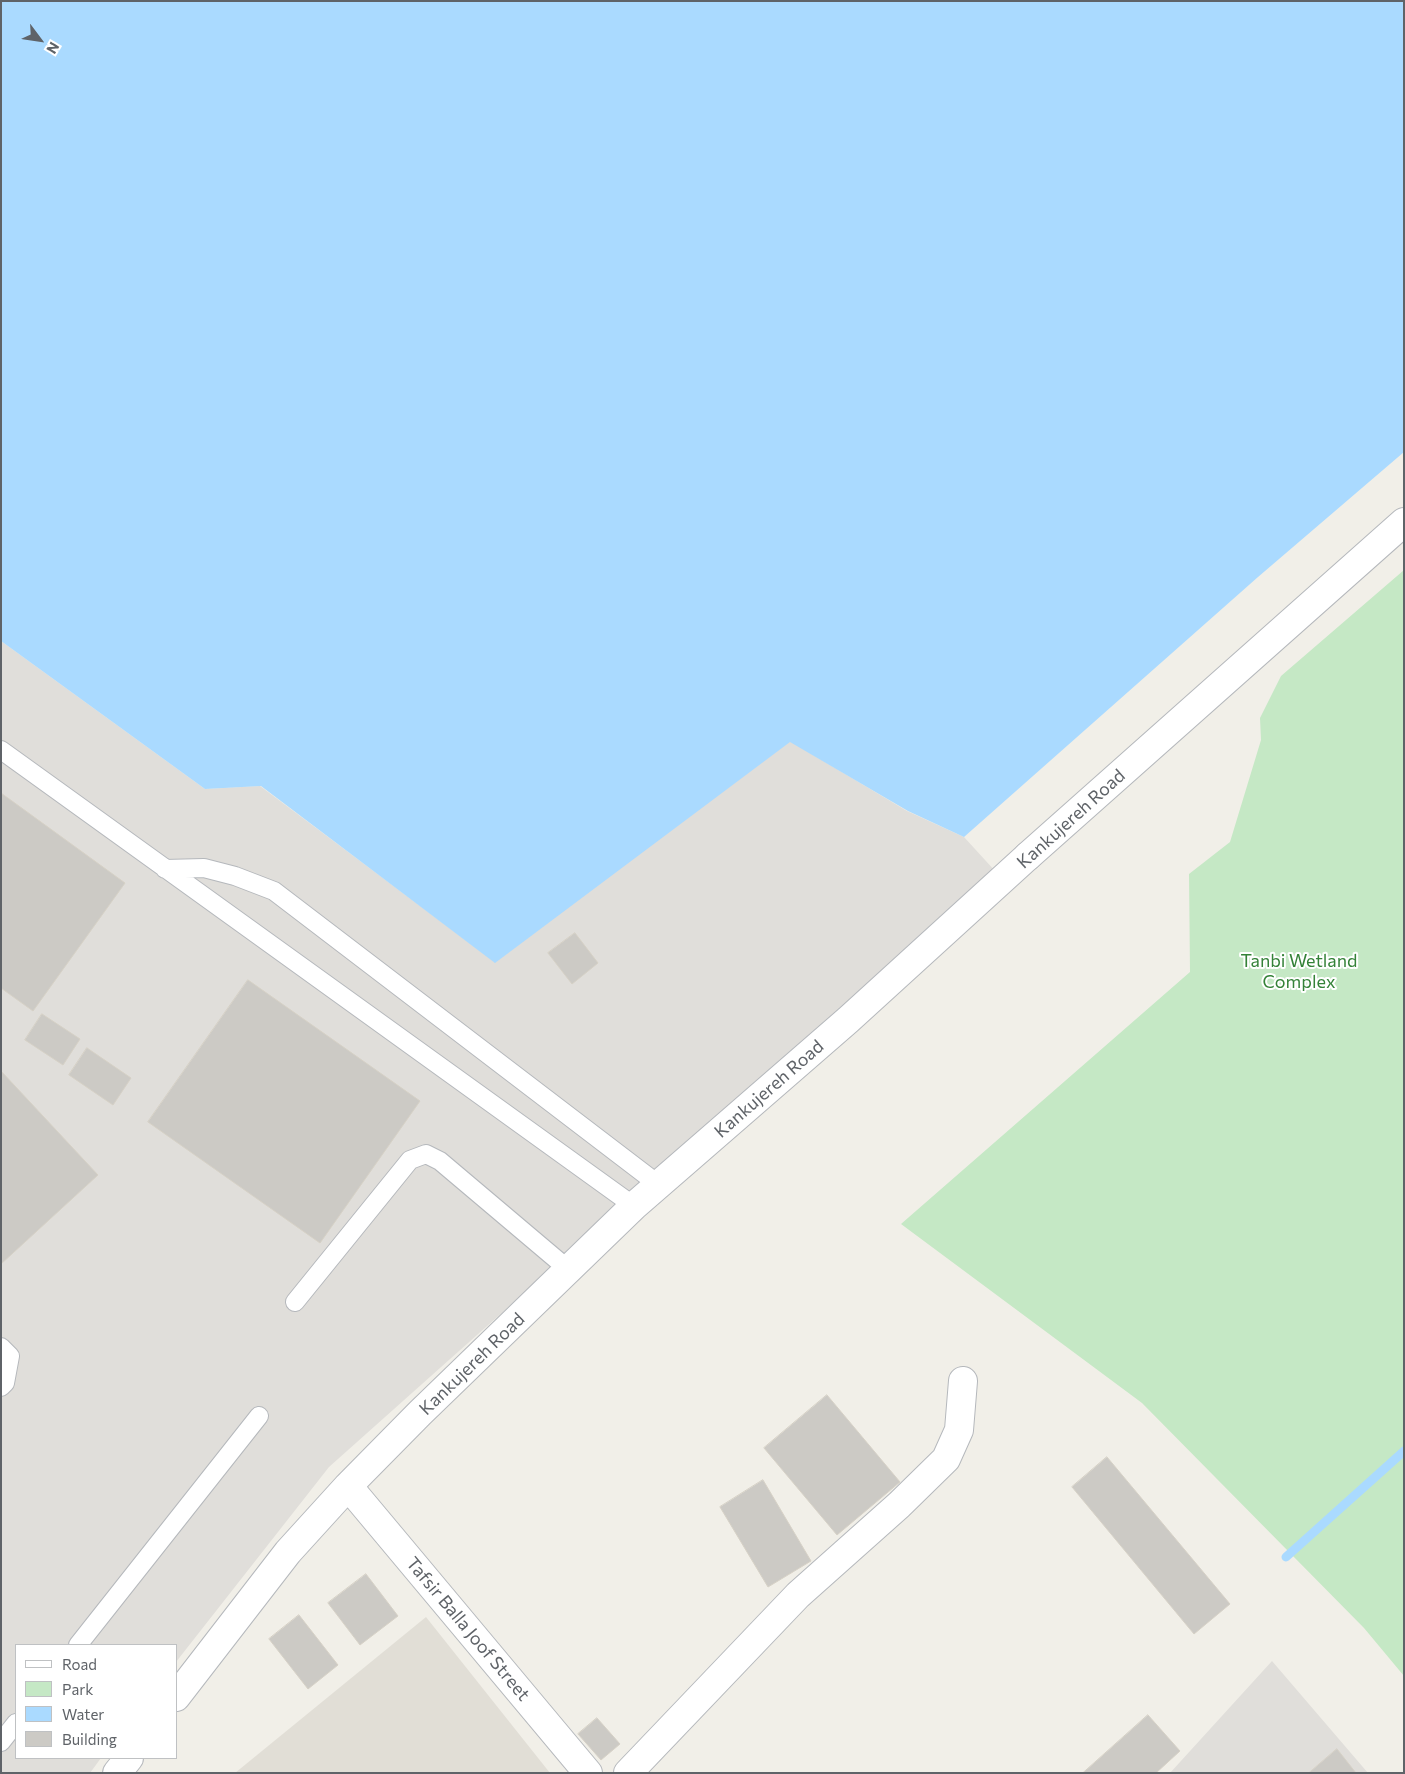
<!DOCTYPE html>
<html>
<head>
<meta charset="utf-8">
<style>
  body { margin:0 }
  #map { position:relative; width:1405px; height:1774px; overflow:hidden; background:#f1efe8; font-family:Commissioner,sans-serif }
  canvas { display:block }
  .frame { position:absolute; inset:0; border:2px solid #5f6368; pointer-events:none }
  .legend { position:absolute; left:15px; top:1644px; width:162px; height:115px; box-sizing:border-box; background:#fff; border:1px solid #bfc1c3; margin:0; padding:6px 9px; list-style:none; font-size:15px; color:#5f6368 }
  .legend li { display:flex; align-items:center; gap:10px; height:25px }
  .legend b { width:25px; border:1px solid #bfc1c3 }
  .north { position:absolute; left:15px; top:15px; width:50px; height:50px; -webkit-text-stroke:4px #fff; paint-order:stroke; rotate:121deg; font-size:14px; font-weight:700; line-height:20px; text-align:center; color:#5f6368 }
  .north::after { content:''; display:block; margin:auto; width:18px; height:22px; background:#5f6368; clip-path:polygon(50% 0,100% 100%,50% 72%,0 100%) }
</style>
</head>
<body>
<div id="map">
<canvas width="1405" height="1774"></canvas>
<div class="frame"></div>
<ul class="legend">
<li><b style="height:6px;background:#fff"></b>Road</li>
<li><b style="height:14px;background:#c5e8c5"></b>Park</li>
<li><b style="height:14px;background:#aadaff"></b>Water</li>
<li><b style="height:14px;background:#cccac5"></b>Building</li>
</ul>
<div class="north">N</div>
</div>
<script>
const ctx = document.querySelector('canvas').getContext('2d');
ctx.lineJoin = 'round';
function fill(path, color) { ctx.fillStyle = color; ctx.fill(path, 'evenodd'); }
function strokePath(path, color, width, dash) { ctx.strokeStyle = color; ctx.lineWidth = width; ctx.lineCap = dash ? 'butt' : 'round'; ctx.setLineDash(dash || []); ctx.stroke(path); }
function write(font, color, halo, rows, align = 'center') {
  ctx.font = font + ' Commissioner,sans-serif'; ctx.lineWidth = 4; ctx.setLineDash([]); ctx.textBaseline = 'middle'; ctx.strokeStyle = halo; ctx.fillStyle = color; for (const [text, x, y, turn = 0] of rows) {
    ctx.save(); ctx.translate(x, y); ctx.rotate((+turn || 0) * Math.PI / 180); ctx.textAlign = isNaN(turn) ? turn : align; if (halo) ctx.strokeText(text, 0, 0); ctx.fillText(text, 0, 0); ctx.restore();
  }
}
fill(new Path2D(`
  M1,641L205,789L260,786L495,962L790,741L907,811L964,837L996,872L329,1467L176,1662V1645H16V1758H101L90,1773H1Z
  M1272,1661L1368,1773H1170Z`), '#e0deda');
fill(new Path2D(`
  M426,1617L550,1773H235Z`), '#e1ded6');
fill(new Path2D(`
  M1404,570V1676L1364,1628L1142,1403L901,1224L1190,972L1189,874L1230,842L1261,740L1260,718L1281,676Z`), '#c5e8c5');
fill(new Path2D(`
  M1,1H1404V452L1258,577L964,837L908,811L790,742L495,963L261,786L205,789L1,641Z`), '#aadaff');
strokePath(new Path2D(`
  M1286,1557L1404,1451`), '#aadaff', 9);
const building = new Path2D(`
  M1,793L125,883L33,1011L1,988Z
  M575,933L598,963L572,984L548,953Z
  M248,980L420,1101L320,1243L148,1122Z
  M42,1014L80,1039L63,1065L25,1040Z
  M87,1048L131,1078L113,1105L69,1075Z
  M1,1071L98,1175L1,1264Z
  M827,1395L900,1482L837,1535L764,1448Z
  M1107,1457L1230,1604L1194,1634L1072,1487Z
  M763,1480L811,1561L768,1587L720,1507Z
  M366,1574L398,1616L360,1645L328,1603Z
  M299,1615L338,1665L308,1689L269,1639Z
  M1148,1715L1180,1751L1156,1773H1083Z
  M597,1718L620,1744L601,1760L578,1734Z
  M1337,1749L1356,1773H1309Z`);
fill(building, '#cccac5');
strokePath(building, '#d6d1c6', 1);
const service = new Path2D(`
  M1,750L634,1206
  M165,869L204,868L235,876L274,891L659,1185
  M295,1302L410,1160L426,1154L440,1161L569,1270
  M1,1347L10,1356L5,1383L1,1387
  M78,1645L259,1416
  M1,1742L16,1723`);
const minor = new Path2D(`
  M348,1486L588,1773
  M176,1697L288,1552L348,1486L420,1413L634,1206L848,1020L1028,856
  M117,1773L129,1758
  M628,1773L798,1595L899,1505L946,1459L959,1430L963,1381`);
const tertiary = new Path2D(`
  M1028,856L1404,522`);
strokePath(service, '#b5b8bc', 20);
strokePath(minor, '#b5b8bc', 30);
strokePath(tertiary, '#b5b8bc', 30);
strokePath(service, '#fff', 18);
strokePath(minor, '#fff', 28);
strokePath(tertiary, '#fff', 28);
write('18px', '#5f6368', '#fff', [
  ["Kankujereh Road",1071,819,-42],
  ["Kankujereh Road",769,1089,-41],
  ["Kankujereh Road",472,1364,-44],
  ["Tafsir Balla Joof Street",468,1629,50]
]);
write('18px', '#348238', '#fff', [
  ["Tanbi Wetland",1299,961],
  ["Complex",1299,982]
]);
</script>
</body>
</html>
